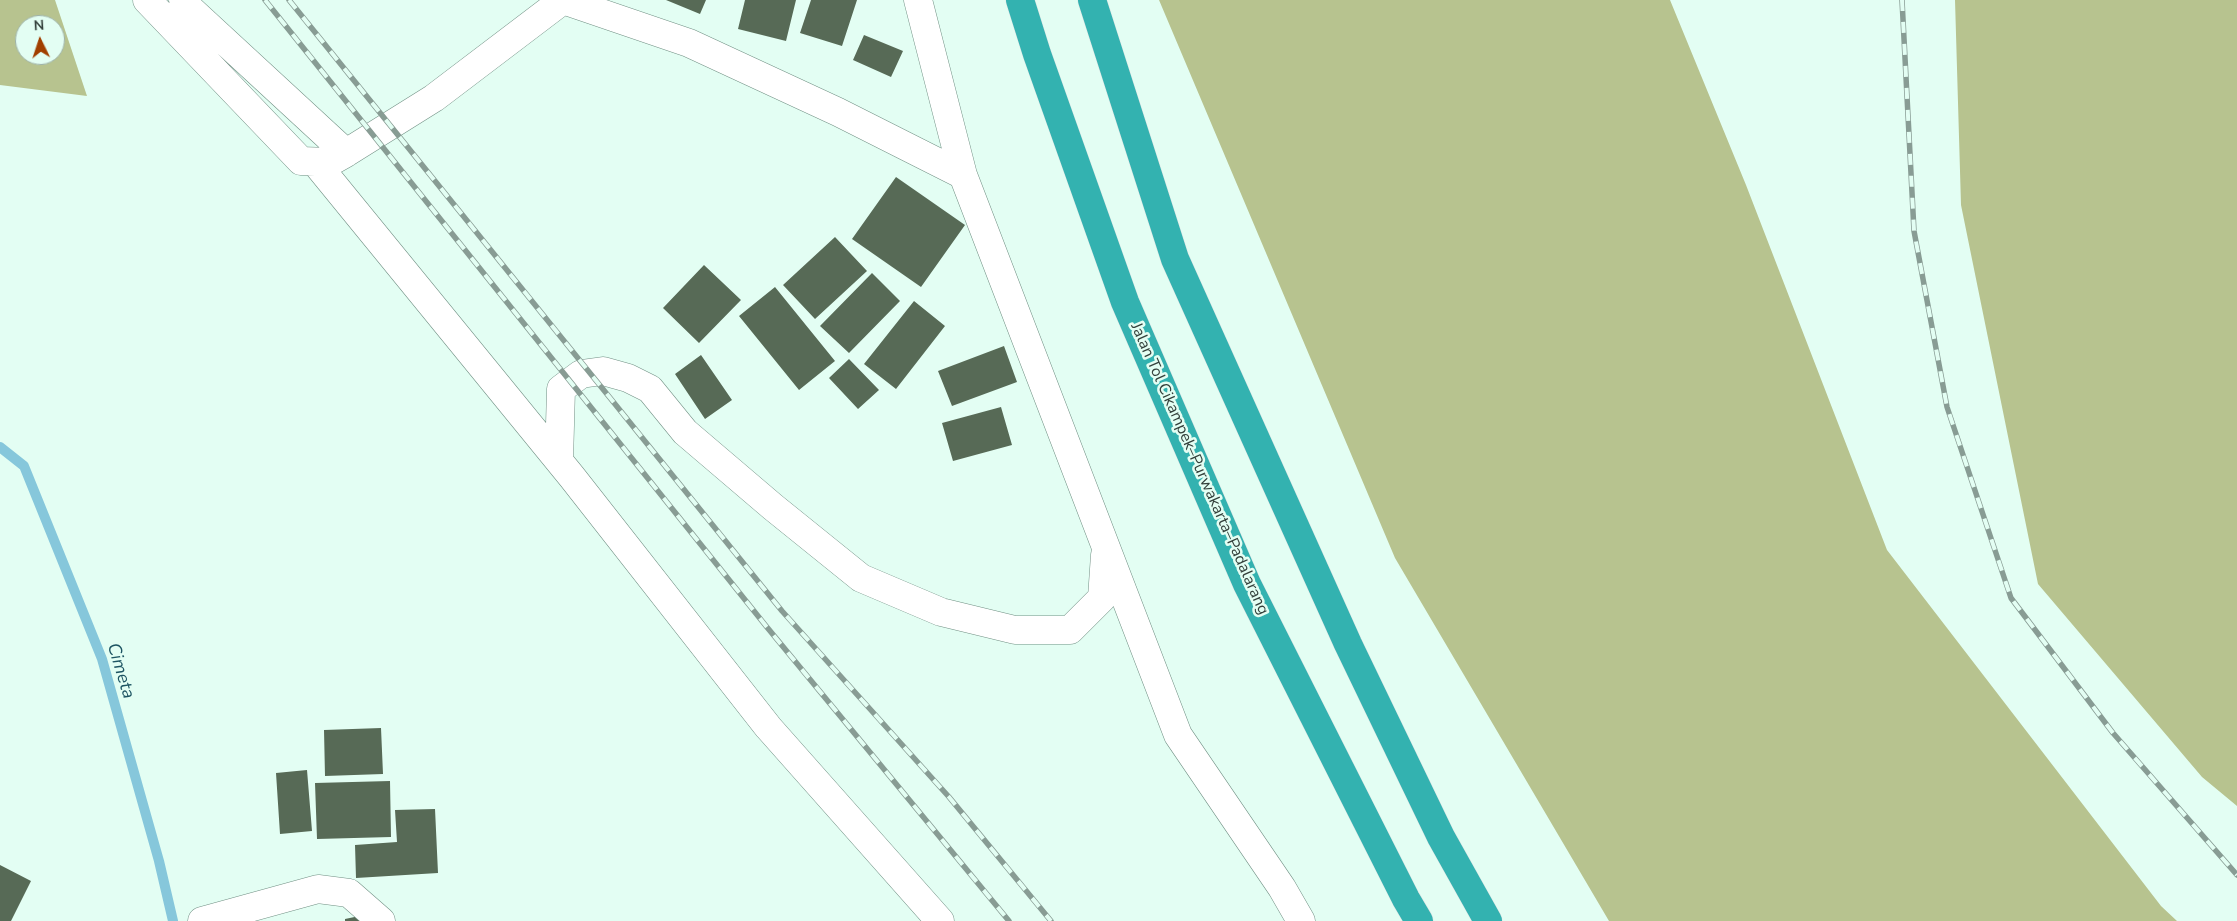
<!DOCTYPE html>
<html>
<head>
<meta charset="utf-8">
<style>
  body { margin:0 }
  #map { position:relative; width:2237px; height:921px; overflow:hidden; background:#e3fef3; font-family:"Nunito Sans",sans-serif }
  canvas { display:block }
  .north { position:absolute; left:15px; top:15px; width:50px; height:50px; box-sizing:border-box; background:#e3fef3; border:1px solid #9db2a9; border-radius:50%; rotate:356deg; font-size:14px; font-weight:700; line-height:20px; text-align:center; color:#33403b }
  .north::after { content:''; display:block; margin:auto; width:18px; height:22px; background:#a13f00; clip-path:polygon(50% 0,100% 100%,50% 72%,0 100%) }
</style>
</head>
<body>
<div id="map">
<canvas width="2237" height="921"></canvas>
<div class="north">N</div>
</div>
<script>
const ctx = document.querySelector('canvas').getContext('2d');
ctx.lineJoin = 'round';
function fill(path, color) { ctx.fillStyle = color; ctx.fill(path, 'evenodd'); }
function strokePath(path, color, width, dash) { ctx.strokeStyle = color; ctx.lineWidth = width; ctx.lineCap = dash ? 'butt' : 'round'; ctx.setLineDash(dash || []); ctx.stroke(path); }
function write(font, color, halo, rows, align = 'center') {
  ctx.font = font + ' "Nunito Sans",sans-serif'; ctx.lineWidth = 5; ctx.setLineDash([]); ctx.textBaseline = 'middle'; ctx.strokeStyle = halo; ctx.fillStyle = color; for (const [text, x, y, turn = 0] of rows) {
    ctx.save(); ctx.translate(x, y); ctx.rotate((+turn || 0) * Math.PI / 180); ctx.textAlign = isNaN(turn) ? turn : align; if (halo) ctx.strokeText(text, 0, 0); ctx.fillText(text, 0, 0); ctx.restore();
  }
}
fill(new Path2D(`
  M0,0H55L87,96L0,85ZM25,25H55V55H25Z
  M1159,0H1670L1746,185L1887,550L2161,906L2177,921H1609L1395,558Z
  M1955,0H2237V806L2202,777L2038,584L1961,205Z`), '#b7c38f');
strokePath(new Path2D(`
  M0,447L24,466L102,659L159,861L173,921`), '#86c7db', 10);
fill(new Path2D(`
  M666,0H706L700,14Z
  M745,0H796L786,41L738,29Z
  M811,0H857L842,46L800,33Z
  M864,35L903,51L891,77L853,60Z
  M896,177L965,225L921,287L852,239Z
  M835,237L867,271L815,319L783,285Z
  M704,265L741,300L699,343L663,308Z
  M872,273L900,301L849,353L820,326Z
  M775,287L835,361L799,390L739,316Z
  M914,301L945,326L896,389L864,364Z
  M1004,346L1017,382L952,406L938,371Z
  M701,355L732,400L705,419L675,374Z
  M849,359L879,390L858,409L829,378Z
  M1001,407L1012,445L953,461L942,423Z
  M381,728L383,774L325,776L324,730Z
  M307,770L312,831L280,834L276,773Z
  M390,781L391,837L317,839L315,783Z
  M435,809L438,873L356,878L355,845L397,842L395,810Z
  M0,865L31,881L11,921H0Z
  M369,914L370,921H345V919Z`), '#576a56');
const minor = new Path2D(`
  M147,0L301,161L330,162L346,153L434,98L563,0L689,43L838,112L963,175
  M183,0L190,9L346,153
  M918,0L963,175L1178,735L1282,888L1301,921
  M315,162L572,477L768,727L940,921
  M559,461L561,389L581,374L603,371L628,378L650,389L685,432L773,507L861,578L941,612L1015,630H1070L1102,598L1105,555
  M202,921L318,889L349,893L381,921`);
const motorway = new Path2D(`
  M1020,0L1037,54L1125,302L1247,584L1406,899L1419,921
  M1092,0L1175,259L1348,644L1441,837L1488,921`);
strokePath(minor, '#719084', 29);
strokePath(motorway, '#e2e4e4', 29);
strokePath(minor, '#fff', 28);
strokePath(motorway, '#33b2b0', 28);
const rail = new Path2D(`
  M265,0L766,626L1009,921
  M289,0L782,611L949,797L1051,921
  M1902,0L1914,231L1947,407L2011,598L2113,733L2237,875`);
strokePath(rail, '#889c94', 5.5);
strokePath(rail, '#e3fef3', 4, [11]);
write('16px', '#33403b', '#e3fef3', [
  ["Jalan Tol Cikampek–Purwakarta–Padalarang",1199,469,66]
]);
write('italic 18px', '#1d5462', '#e3fef3', [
  ["Cimeta",120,671,73]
]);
</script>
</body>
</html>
